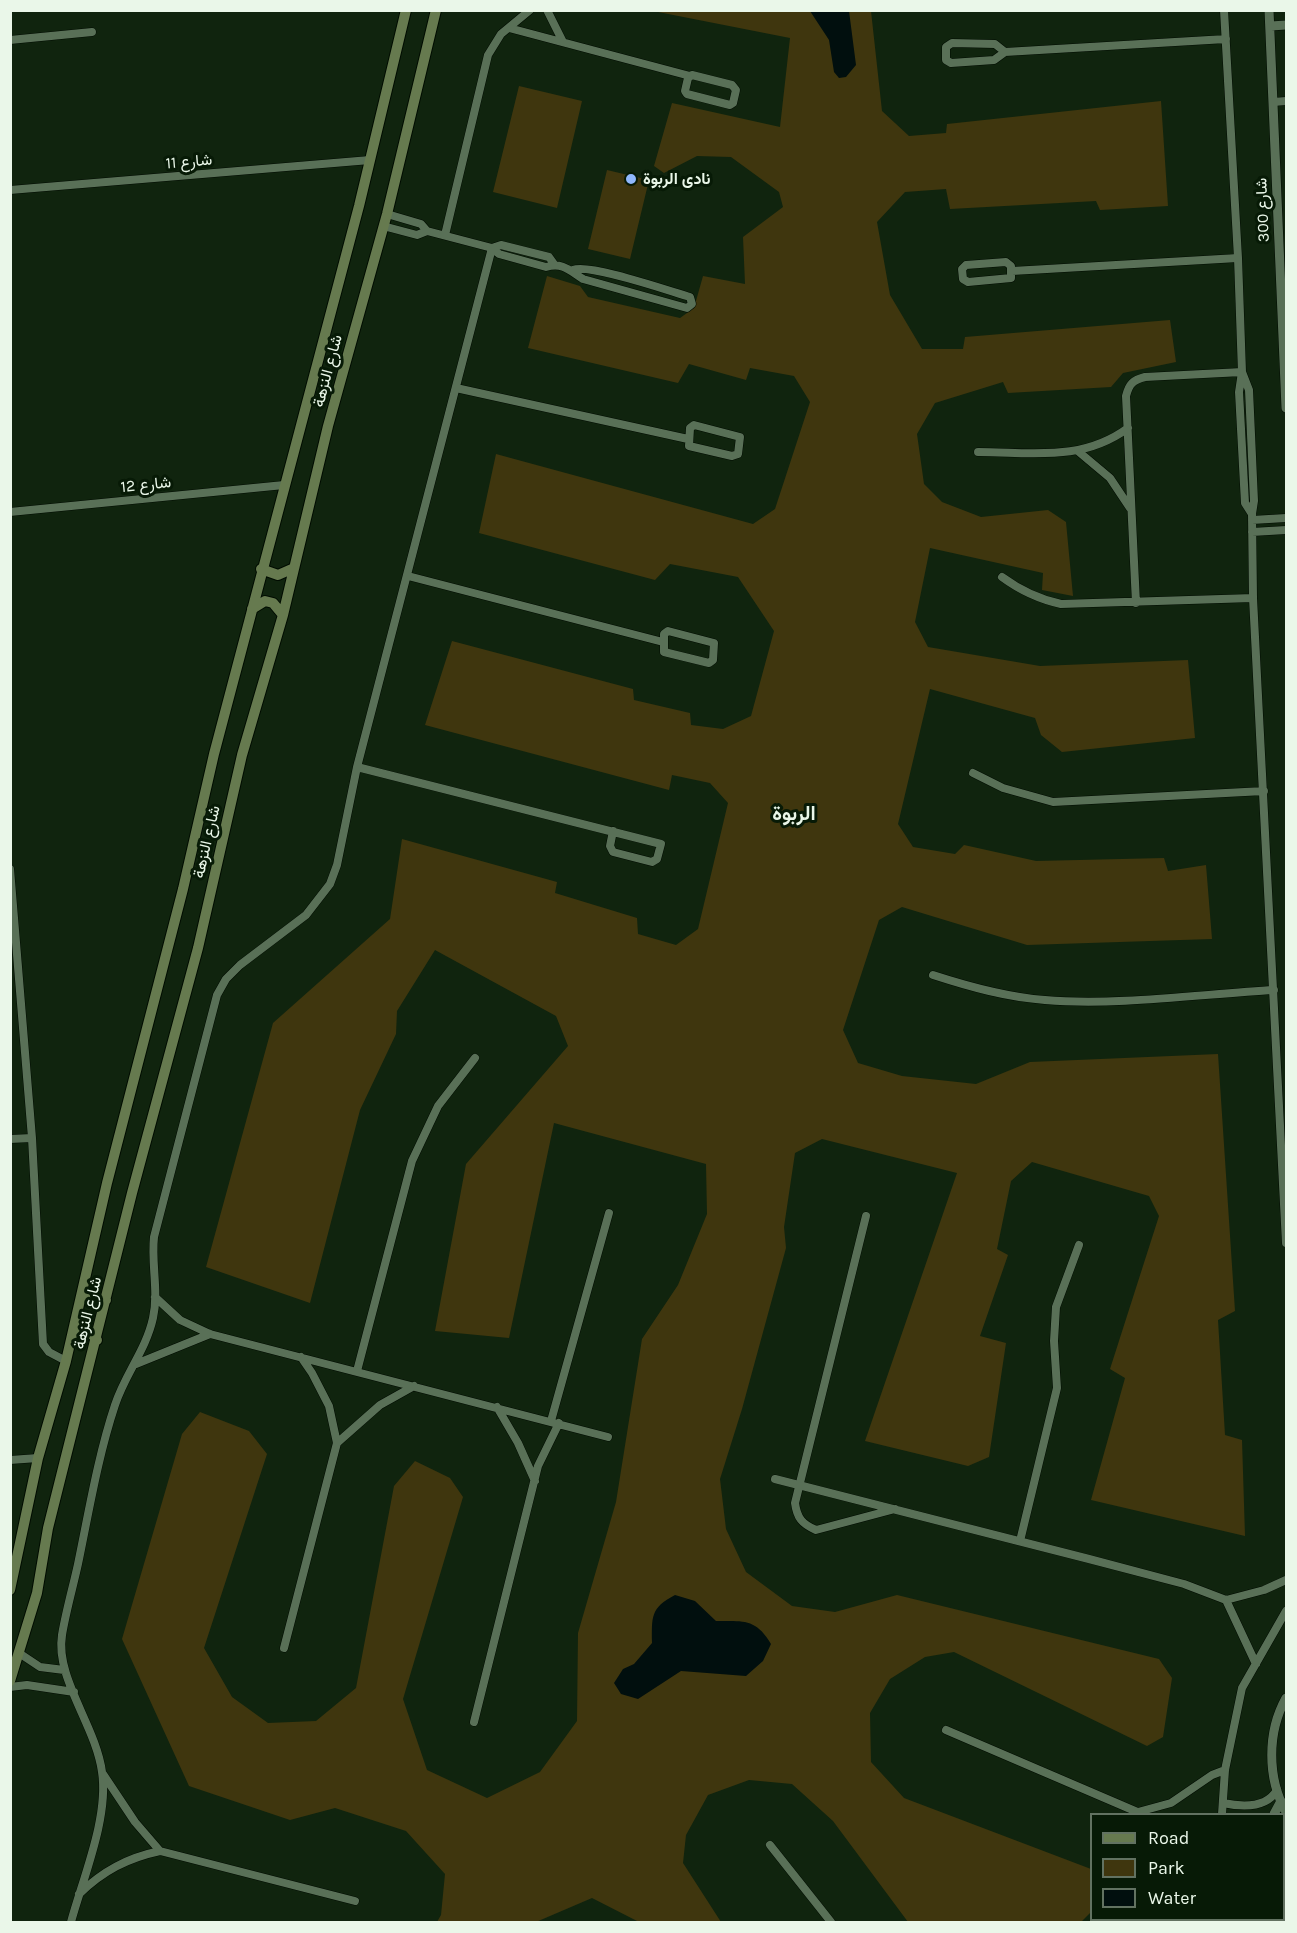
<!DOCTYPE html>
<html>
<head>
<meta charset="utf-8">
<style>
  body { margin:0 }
  #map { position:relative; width:1297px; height:1933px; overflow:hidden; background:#10240e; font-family:Karla,sans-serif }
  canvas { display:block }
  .frame { position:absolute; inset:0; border:12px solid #eaf7e9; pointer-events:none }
  .legend { position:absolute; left:1090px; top:1813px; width:195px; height:108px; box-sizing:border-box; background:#071a06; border:2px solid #627261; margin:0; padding:8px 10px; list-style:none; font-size:18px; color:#eaf7e9 }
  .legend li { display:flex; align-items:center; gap:12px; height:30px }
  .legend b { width:30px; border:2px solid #627261 }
</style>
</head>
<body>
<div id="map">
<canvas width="1297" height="1933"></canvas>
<div class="frame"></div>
<ul class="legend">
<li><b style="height:8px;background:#667a4f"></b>Road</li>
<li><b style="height:16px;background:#3f360e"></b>Park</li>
<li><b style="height:16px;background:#010f0e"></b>Water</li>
</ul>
</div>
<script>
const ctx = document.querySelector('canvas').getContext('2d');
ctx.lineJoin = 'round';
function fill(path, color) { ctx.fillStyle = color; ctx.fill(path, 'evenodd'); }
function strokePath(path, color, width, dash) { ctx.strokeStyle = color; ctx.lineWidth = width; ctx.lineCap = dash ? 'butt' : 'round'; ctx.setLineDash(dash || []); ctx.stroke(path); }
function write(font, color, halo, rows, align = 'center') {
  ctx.font = font + ' Karla,Vazirmatn,sans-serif'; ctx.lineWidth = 6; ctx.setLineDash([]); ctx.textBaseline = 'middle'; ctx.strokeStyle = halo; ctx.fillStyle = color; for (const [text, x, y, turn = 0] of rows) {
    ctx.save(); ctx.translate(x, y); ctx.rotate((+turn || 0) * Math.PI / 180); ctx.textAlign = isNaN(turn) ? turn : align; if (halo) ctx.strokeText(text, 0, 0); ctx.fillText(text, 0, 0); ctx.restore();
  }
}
fill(new Path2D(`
  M653,11H871L882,111L909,136L946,133L947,124L1161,101L1168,206L1100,210L1096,201L950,209L946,189L905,192L877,222L890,295L922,349H963L965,337L1170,320L1176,362L1123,373L1111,387L1008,393L1003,382L935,403L917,434L924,484L942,502L981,517L1048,510L1066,522L1073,596L1042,590L1043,573L930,548L915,622L928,647L1040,666L1188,660L1195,738L1062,752L1041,735L1035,718L930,689L898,824L913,847L955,854L964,845L1036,861L1164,858L1168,871L1206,865L1212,939L1027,945L902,907L879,920L843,1030L858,1063L902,1076L976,1084L1030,1062L1218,1054L1235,1311L1218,1320L1225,1435L1242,1440L1245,1536L1091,1500L1125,1378L1110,1369L1159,1216L1149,1196L1032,1162L1011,1181L997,1249L1008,1255L980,1336L1006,1343L989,1457L968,1466L865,1441L957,1173L822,1139L795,1153L784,1227L786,1248L742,1409L720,1479L726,1529L746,1572L792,1606L835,1612L897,1595L1159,1659L1172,1678L1163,1737L1147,1746L954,1652L925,1657L890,1679L870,1713L871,1762L904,1798L1091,1869V1912L1081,1922H908L833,1821L792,1784L749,1780L708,1795L686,1835L683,1863L721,1922H639L592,1898L536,1922H437L441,1915L445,1874L406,1831L335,1808L290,1820L189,1786L122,1639L182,1434L200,1412L249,1431L267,1454L204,1648L232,1697L268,1723L316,1721L356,1688L394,1486L415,1461L450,1478L463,1497L403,1699L427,1770L487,1798L540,1772L577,1721L578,1633L616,1502L642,1339L678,1285L707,1214L706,1164L554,1123L509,1338L435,1331L466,1164L568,1046L556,1016L435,950L397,1011L396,1034L360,1110L310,1303L206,1267L273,1023L390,919L402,839L557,882L555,893L637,918L638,934L676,945L698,929L728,803L710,783L672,775L669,790L425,725L452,641L633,689L634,700L690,713L691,725L723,729L751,716L774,631L738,577L670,564L655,580L479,533L496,454L753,524L775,509L810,402L794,376L750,368L746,380L689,364L678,383L528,348L547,276L580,286L588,297L680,318L694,308L703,276L745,284L743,237L783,207L779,192L731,157L697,156L664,173L654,166L672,103L780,127L790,38Z
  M519,86L582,101L557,208L493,192Z
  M607,170L649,180L630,259L588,249Z`), '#3f360e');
fill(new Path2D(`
  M810,11H849L856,65L846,77L839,78L834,72L829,40Z
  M675,1595L695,1601L716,1621C743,1621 756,1618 771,1644L763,1661L746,1676L681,1671L638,1699L621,1694L614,1683L623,1669L634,1664L652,1643C652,1617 650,1608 675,1595Z`), '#010f0e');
const minor = new Path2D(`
  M547,10L563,42
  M1224,10L1238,258L1242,372L1239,392L1245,503L1252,514
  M509,28L690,76
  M10,40L92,32
  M952,43L995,44L1005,52L994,60L951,63L946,60V47Z
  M1005,52L1226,39
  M692,75L732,85L736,90L733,103L730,105L687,94L685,91L688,78Z
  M1273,102L1286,101
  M10,190L370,160
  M387,214L421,224L427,231L492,248L499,254L546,267C563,262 570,271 583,279L687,308L692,304L690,297C669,291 589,263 573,270
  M383,226L417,235L427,231
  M445,235L488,55L501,34L530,10
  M492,248L501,245L549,257L554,264
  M1006,262L1011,266V278L968,282L963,279L962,269L966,265Z
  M1012,271L1238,258
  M1242,372L1249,390L1254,501L1252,514L1253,598L1286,1243
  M456,388L688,439
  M694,425L740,437L738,454L732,456L689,446L690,428Z
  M978,452C1032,452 1082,462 1128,428
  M1079,452L1110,478L1130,508
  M10,512L284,485
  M1252,520L1286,518
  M1252,532L1286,530
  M408,576L663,642
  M1002,577C1021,591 1038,599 1061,604L1253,598
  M1136,603L1126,396C1129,384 1133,380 1145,377L1242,372
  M668,631L714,643L713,660L709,663L664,652V634Z
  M357,767L661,844L657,859L652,862L613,852L610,846L613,831
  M973,773L1003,788L1053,802L1264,791
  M10,869L32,1138L43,1344L49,1352L66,1361
  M933,975C970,987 1006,997 1045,1000C1117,1006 1202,994 1274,990
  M10,1139L32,1138
  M866,1216L795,1503C797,1518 802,1524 816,1530L895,1509
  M155,1297L180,1320L210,1334L608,1437
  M136,1364L210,1334
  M357,1371L412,1161L438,1106L475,1058
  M497,1407L518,1443L535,1481
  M551,1421L609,1213
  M337,1443L380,1405L414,1386
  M10,1460L38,1458
  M775,1479L1089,1559L1184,1584L1226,1600L1264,1590L1286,1580
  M1020,1541L1057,1388L1054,1341L1056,1307L1079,1245
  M1226,1600L1256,1664
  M284,1648L337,1443L329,1406L312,1373L301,1357
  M19,1653L40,1667L64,1670
  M10,1687L27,1685L74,1692
  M474,1722L538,1466L559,1423
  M946,1730L1142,1814
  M103,1774L135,1822L160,1851
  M1223,1803C1242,1807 1266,1809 1277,1790
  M1138,1812L1171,1803L1212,1775L1225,1770
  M1222,1814L1225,1770L1242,1688L1286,1611
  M770,1845L831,1922
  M79,1894C103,1871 127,1858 160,1851L355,1901
  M71,1922C83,1878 109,1817 102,1772C96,1726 55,1678 62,1635C66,1611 73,1587 78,1564C89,1511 98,1456 115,1405C125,1374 146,1350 153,1318C159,1291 151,1264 154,1237L217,995L226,979L240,965L306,915L330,884L337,865L357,767L492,248
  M1169,1922L1172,1920`);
const tertiary = new Path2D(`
  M1269,10L1286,408
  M1271,26L1286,25
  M1286,1698C1267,1732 1267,1778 1286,1812
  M1274,1814L1281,1801
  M1284,1854L1286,1855
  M1284,1901L1286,1898
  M1224,1922L1226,1920
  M1266,1922L1269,1920`);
const secondary = new Path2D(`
  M261,569L278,575L294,568
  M252,609L265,601L273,603L283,615
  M82,1294L90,1302L101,1303L106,1300
  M73,1333L78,1330L89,1331L97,1340
  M10,1590L38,1458L66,1361L107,1183L183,889L214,754L359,206L406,10
  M10,1681L37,1593L48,1528L132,1193L198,948L242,755L283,615L328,426L387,214L436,10`);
strokePath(minor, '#000c00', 9);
strokePath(tertiary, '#000c00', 10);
strokePath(secondary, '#000c00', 12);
strokePath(minor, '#597057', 8);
strokePath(tertiary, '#597057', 9);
strokePath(secondary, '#667a4f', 10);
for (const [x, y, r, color] of [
  [631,179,6,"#90b8fd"]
]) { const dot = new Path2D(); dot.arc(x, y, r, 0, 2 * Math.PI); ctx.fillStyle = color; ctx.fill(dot); strokePath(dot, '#071a06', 2); }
write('16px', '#eaf7e9', '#071a06', [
  ["شارع 11",189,162,-5],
  ["شارع 300",1263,210,-92],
  ["شارع النزهة",328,371,-75],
  ["شارع 12",146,485,-6],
  ["شارع النزهة",207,842,-77],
  ["شارع النزهة",88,1313,-76]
]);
write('bold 16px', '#eaf7e9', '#071a06', [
  ["نادى الربوة",643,179]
], 'left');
write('bold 20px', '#eaf7e9', '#071a06', [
  ["الربوة",794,814]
]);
</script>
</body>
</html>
